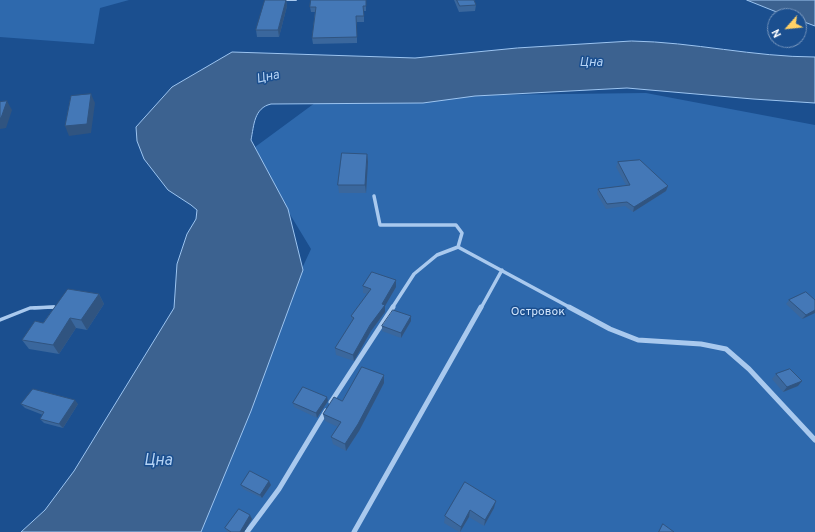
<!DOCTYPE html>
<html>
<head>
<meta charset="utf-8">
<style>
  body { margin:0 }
  #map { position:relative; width:815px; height:532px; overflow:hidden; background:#1b4f8f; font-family:Overpass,sans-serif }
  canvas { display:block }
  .north { position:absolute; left:767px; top:8px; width:40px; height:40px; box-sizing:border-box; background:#1b4f8f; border:1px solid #7695bc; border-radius:50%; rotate:243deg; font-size:11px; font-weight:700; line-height:16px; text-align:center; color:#fff }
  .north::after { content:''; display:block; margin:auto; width:14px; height:18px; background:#ffd166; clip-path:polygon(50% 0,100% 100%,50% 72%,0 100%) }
</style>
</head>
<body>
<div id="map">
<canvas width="815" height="532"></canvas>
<div class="north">N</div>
</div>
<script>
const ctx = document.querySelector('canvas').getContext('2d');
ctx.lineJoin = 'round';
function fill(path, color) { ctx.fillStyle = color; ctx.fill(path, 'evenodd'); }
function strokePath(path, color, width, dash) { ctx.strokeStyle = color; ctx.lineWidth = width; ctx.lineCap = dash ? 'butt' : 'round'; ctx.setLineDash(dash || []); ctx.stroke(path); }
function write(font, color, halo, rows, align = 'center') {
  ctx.font = font + ' Overpass,sans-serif'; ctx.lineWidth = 3; ctx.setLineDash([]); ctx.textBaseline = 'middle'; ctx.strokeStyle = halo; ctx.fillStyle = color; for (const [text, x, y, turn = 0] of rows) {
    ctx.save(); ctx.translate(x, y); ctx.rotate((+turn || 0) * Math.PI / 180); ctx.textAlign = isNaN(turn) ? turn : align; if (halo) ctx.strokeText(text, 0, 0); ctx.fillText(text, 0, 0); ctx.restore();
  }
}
fill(new Path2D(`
  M0,0H129L100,8L94,44L0,37Z
  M646,93L815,125V532H150L229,427L311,249L251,150L323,97Z`), '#2e69ad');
const water = new Path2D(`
  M747,0H815V26L799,20V16H787Z
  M632,41C693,42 754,57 815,57V103L753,99L627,88L475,96L423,103L271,104C254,108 254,125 251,140L288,209L303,270L251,411L201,532H21L45,510L74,471L174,308L177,264L187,234L196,219L197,210L191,205L168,190L144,159L137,141L136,127L172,87L232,52L415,58L517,48Z`);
fill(water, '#3c6290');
strokePath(water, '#9cc4f0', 1);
strokePath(new Path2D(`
  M281,0H296`), '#a9c9ee', 2);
strokePath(new Path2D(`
  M34,308L54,307`), '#a9c9ee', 3);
strokePath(new Path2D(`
  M0,320L30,308L54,307`), '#a9c9ee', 3.5);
strokePath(new Path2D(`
  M374,196L380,225H456L462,233L458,247
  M392,308L414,274L437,255L458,247L571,308
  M481,308L502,270`), '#a9c9ee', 3.5);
strokePath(new Path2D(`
  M569,307L610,329L638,340L701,344L726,349L749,369L815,440
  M331,402L393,307
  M247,532L279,489L326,411
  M354,532L481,307`), '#a9c9ee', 5);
fill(new Path2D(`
  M265,0H286L287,6L279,37H257L256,30Z
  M366,0V11H364V22H357V43L313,44L312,38L315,12H311L310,7Z
  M454,0H474L476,5L475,11L459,12Z
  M367,154L368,162L366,193H339L338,185Z
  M618,162L668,186L666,191L633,212L625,206L606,209L597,194L598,189L626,185L616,167Z
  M363,286L396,287L385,306V312L371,331L354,361L336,355L335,348L352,321L351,316L367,294L363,293Z
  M99,294L104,304L87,330L76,328L59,354L29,349L22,340L43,323Z
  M789,300L815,313L802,319L786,304Z
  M411,321L401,338L382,331V326Z
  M776,374L798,386L783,392L772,379Z
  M384,375V383L359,431L346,451L333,444L331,437L338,427L325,421L323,414L342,401Z
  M328,401L317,418L294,407L293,403Z
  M21,404H78L63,428L44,423L40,419L43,415L25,408Z
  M465,482L494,508L484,526L469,517L460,532H459L444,523L445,516Z
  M241,485H271L262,498L243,489Z
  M252,519L244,532H227L225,528Z`), '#3a679d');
fill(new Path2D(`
  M286,0L287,6L279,37L278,30Z
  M91,94L95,103L91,133L69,136L65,126Z
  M7,101L12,110L6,128L0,129V118Z
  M367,154L368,162L366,193L365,185Z
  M668,186L666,191L633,212L634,207Z
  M396,280V287L385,306V312L371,331L354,361L353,355Z
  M99,294L104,304L87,330L81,320Z
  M815,310V313L802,319L806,315Z
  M411,316V321L401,338V333Z
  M70,318L76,328L59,354L53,345Z
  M384,375V383L359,431L346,451L345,444Z
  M802,381L798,386L783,392L787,387Z
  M327,397L328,401L317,418L316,413Z
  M75,400L78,404L63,428L59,424Z
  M269,481L271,485L262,498L260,495Z
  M496,501L494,508L484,526L485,520Z
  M470,510L469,517L460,532L461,527Z
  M250,515L252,519L244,532H240Z`), '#305480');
const building = new Path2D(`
  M265,0H286L278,30H256Z
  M311,0H366V6H363L364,16H356L357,37L312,38L316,7H310Z
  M457,0H474L476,5L460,6Z
  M91,94L87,124L65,126L71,96Z
  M7,101L1,118H0V102Z
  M342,153L367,154L365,185H338Z
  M640,160L668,186L634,207L627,202L607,204L598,189L630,185L618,162Z
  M372,272L396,280L382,304L385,305L370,325L353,355L335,348L354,318L351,316L371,289L363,286Z
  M68,289L99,294L81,320L70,318L53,345L22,340L35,321L43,323Z
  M806,292L815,300V310L806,315L789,300Z
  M393,310L411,316L401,333L382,326Z
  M362,367L384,375L358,424L345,444L331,437L341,422L323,414L334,397L342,401Z
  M790,369L802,381L787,387L776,374Z
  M303,387L327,397L316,413L293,403Z
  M33,389L75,400L59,424L40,419L44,412L21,404Z
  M250,471L269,481L260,495L241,485Z
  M465,482L496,501L485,520L470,510L461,527L445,516Z
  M239,509L250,515L240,532H231L225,528Z
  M663,524L674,532H659Z`);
fill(building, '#4478b7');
strokePath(building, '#305480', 1);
write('12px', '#cfe3fa', '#1b4f8f', [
  ["Островок",538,313]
]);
write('italic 13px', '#b5d3f5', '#1b4f8f', [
  ["Цна",591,63],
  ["Цна",268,78,-13]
]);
write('italic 16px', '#b5d3f5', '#1b4f8f', [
  ["Цна",158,462]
]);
</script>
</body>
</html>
